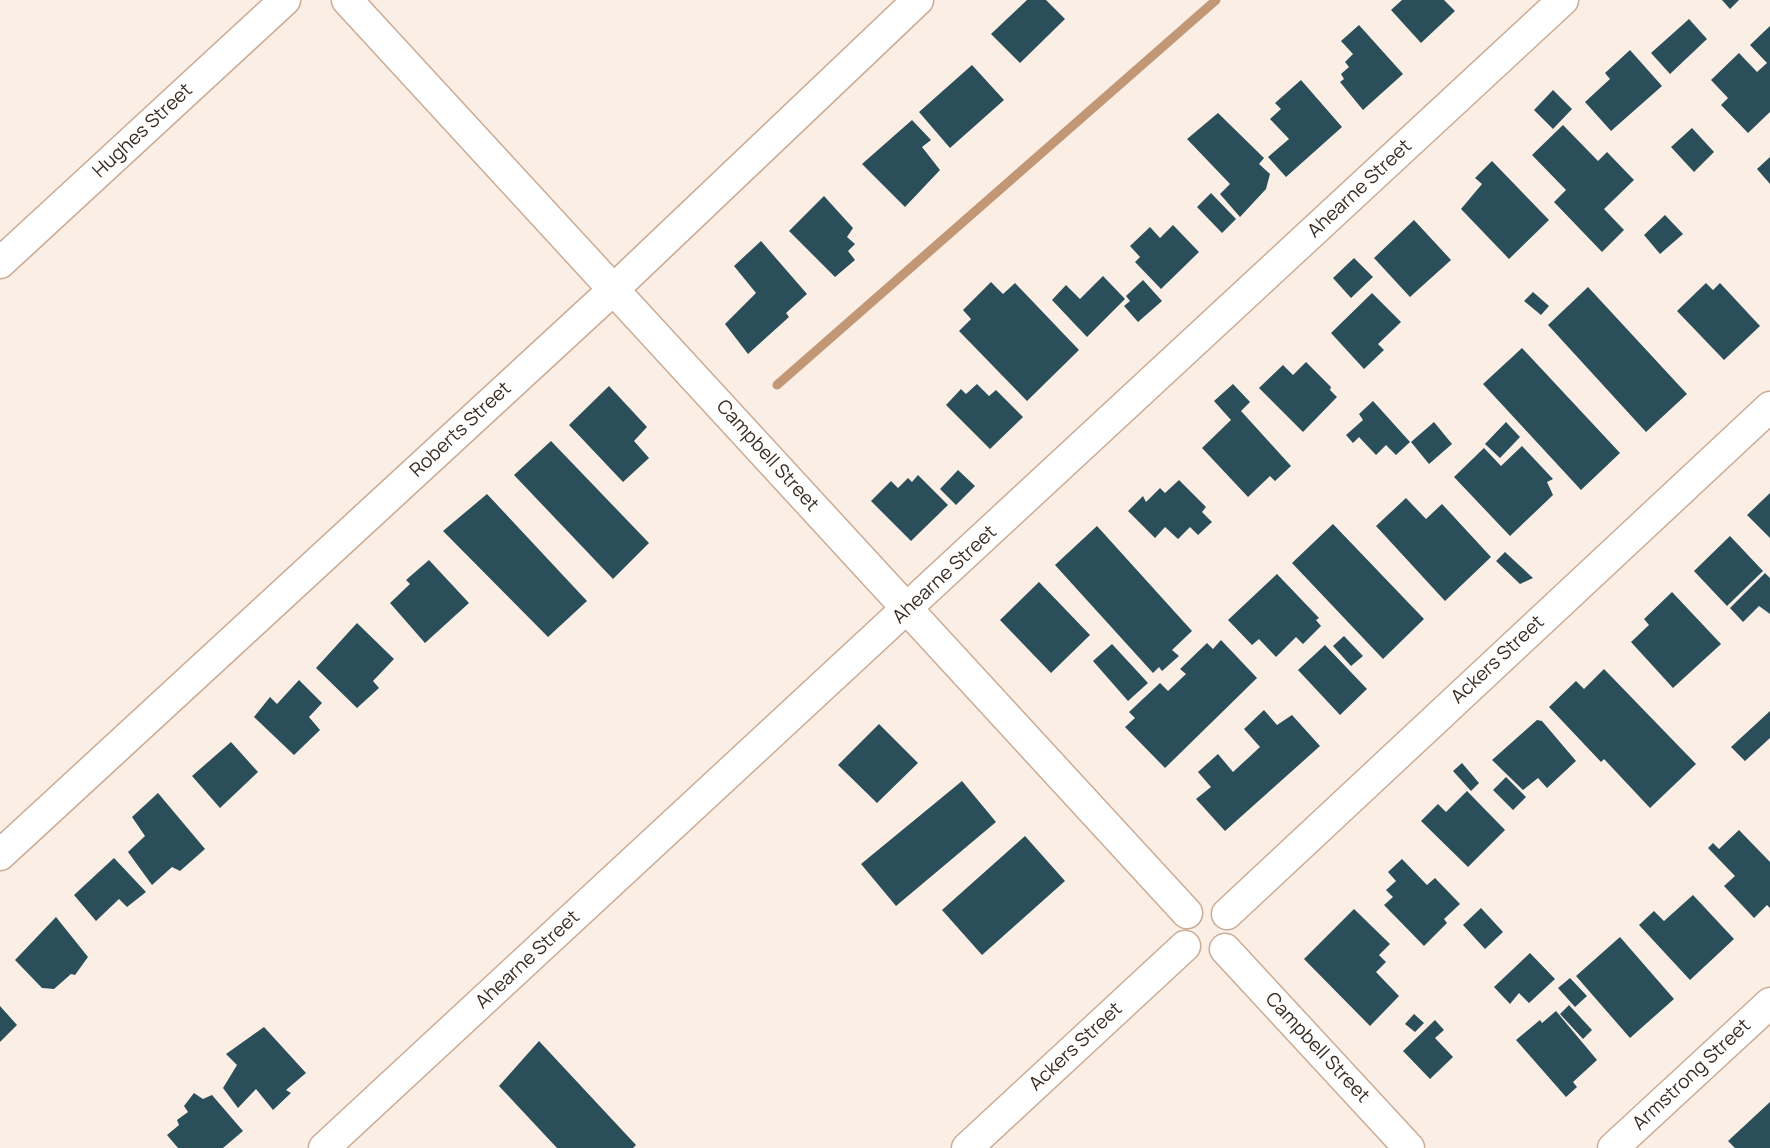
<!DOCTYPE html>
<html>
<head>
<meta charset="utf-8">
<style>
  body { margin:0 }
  canvas { display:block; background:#fbeee4 }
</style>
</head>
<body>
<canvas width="1770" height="1148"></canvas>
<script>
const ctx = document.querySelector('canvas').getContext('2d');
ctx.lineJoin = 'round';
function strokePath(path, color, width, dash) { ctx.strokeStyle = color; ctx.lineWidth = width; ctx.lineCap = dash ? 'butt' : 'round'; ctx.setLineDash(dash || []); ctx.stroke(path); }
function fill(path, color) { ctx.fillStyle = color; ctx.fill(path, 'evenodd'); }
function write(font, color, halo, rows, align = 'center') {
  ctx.font = font + ' Manrope,sans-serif'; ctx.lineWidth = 7; ctx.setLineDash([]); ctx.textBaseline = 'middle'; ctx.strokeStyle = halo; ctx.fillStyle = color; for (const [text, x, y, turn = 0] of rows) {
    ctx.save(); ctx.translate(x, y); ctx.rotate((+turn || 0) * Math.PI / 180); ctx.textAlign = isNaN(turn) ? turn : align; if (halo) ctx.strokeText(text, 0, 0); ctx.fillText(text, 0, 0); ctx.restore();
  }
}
strokePath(new Path2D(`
  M777,385L1216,0`), '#c29776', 9);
fill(new Path2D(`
  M1027,0H1046L1065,19L1020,63L991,34Z
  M1402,0H1444L1455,11L1421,43L1391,10Z
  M1722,0H1739L1730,9Z
  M1689,19L1707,39L1670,74L1651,53Z
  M1359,25L1403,74L1363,110L1340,82L1344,79L1341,74L1349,67L1345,62L1353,54L1341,41Z
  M1770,26V112L1748,133L1721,105L1728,98L1711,80L1739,53L1757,72L1767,63L1750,45Z
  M1630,50L1662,86L1611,131L1585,102L1610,79L1605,73Z
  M972,65L1004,100L950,148L919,112Z
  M1301,80L1342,127L1286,177L1268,157L1289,139L1270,119L1281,109L1275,103Z
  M1553,90L1572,109L1553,129L1534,110Z
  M1218,113L1264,158L1259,164L1270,174L1266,189L1240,217L1220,194L1230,184L1187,139Z
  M912,120L931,140L922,147L940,170L905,207L862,164Z
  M1563,125L1598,161L1607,152L1634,180L1604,209L1624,230L1602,252L1554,202L1566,190L1532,155Z
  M1692,128L1714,152L1694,172L1671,147Z
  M1770,157V184L1757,169Z
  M1492,161L1549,220L1509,259L1461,209L1482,184L1475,178Z
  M1211,193L1236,219L1222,233L1197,207Z
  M824,196L853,228L847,237L855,244L848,251L855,260L835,277L789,231Z
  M1665,215L1683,234L1660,254L1644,235Z
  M1414,220L1451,260L1410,297L1374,258Z
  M1173,225L1199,252L1161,289L1135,262L1140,257L1130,246L1150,227L1160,238Z
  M761,241L807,294L786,313L789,317L748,354L725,324L756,293L734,266Z
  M1354,258L1373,277L1351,298L1333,278Z
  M1103,276L1125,299L1087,337L1052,300L1066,285L1080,299Z
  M1143,280L1162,301L1138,322L1124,306L1130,301L1126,296Z
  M991,282L1003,294L1015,283L1079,350L1027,401L959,331L971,319L963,310Z
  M1706,283L1713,290L1720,283L1760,326L1724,360L1677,311Z
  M1588,287L1687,394L1646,432L1548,325Z
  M1533,292L1549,306L1541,315L1524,301Z
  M1372,293L1401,322L1378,344L1384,350L1364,369L1331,333Z
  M1522,348L1620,453L1581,490L1483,384Z
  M1306,362L1331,387L1330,390L1337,397L1303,432L1259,388L1283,365L1293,375Z
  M977,384L989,396L996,390L1023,417L990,449L946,405L961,389L966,394Z
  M1233,384L1250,402L1241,411L1291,466L1275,481L1270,476L1248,497L1202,448L1231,420L1214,401Z
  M609,386L647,427L634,441L649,458L623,482L569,425Z
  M1373,401L1410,442L1396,455L1386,445L1376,455L1359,437L1353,443L1346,435L1363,420L1359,414Z
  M1434,422L1452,444L1429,464L1411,442Z
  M1506,422L1520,437L1500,458L1485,444Z
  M551,441L649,543L613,579L514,475Z
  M1522,446L1553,479L1547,482L1553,495L1510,536L1454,477L1484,448L1501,466Z
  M958,470L975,486L956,505L940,489Z
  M918,475L948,505L911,541L871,501L891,481L898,488L908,478L912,482Z
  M1179,480L1206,507L1202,512L1212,522L1198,535L1190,527L1178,539L1165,527L1155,538L1128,511L1143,496L1146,502L1160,488L1165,493Z
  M1770,493V538L1747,515Z
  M487,494L587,601L548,637L443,531Z
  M1406,498L1426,519L1442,504L1491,557L1445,601L1376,526Z
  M1333,524L1424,619L1383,659L1292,563Z
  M1097,526L1192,631L1172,650L1179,656L1162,671L1159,667L1153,673L1055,565Z
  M1730,536L1763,571L1727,606L1694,571Z
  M1505,552L1533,578L1520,584L1496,561Z
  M429,560L469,603L425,643L390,603L410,584L406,580Z
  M1765,573L1770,578V614L1759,606L1743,622L1730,608Z
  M1277,574L1319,618L1316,620L1321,626L1303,644L1296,637L1276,657L1259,639L1252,645L1228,620Z
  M1039,582L1090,635L1051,673L1000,620Z
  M1672,592L1721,644L1673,688L1631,642L1649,625L1644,619Z
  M357,623L394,659L373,681L379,688L357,708L316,668Z
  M1344,636L1363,656L1351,666L1333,646Z
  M1221,640L1257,678L1165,768L1125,727L1135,718L1129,712L1160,683L1168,691L1186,674L1180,669L1207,643L1213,649Z
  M1112,644L1148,683L1128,701L1093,661Z
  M1325,645L1367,689L1340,715L1298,670Z
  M1604,669L1696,764L1650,808L1604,759L1601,762L1549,707L1576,681L1584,689Z
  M299,680L322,703L309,717L320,730L294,755L254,717L270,697L277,704Z
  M1264,710L1277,725L1292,715L1320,746L1225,831L1196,799L1211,787L1198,772L1218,754L1233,772L1260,747L1244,729Z
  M1770,711V738L1745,761L1731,747Z
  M1537,720L1542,721L1576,761L1547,788L1538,778L1523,790L1492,760Z
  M879,724L918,763L877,803L838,765Z
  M231,742L258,772L220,808L192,776Z
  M1462,763L1479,783L1471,791L1453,771Z
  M1506,777L1526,797L1513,810L1493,790Z
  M962,781L996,822L896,906L861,864Z
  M1467,791L1505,830L1468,867L1421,821L1438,804L1446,812Z
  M158,793L205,849L180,871L172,867L152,885L128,852L145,836L132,817Z
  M1739,830L1770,862V908L1767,905L1754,918L1724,886L1735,876L1708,848L1713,843L1719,849Z
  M1025,836L1065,881L982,955L942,910Z
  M114,858L146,892L127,907L119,899L96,921L74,895Z
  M1402,859L1427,885L1435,878L1460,904L1444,919L1447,923L1424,946L1384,905L1393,897L1386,890L1396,881L1388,872Z
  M1693,895L1734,939L1690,980L1639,925L1654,911L1664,921Z
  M1481,908L1503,932L1485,949L1463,925Z
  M1354,909L1390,944L1379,955L1386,962L1376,972L1399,996L1370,1026L1304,959Z
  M56,917L88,957L75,975L71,974L54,989L42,988L15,960Z
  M1620,937L1674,999L1630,1038L1576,976Z
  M1530,953L1555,979L1529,1003L1519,993L1510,1004L1494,987Z
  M1570,978L1587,996L1575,1007L1558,988Z
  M1569,1005L1592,1030L1583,1039L1560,1014Z
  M0,1006L17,1025L0,1042Z
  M1556,1011L1597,1060L1573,1082L1577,1087L1566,1097L1516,1040L1540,1020L1542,1023Z
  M1414,1014L1424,1023L1415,1032L1405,1024Z
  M1435,1020L1444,1030L1435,1038L1453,1057L1430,1079L1403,1051Z
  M264,1027L306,1073L286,1090L291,1093L273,1110L256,1089L238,1108L223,1088L237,1065L226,1054Z
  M539,1041L636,1145L633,1148H557L499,1086Z
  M194,1093L203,1099L212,1095L243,1131L223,1148H178L167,1135L179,1125L177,1120L188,1112L184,1106Z
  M1770,1102V1148H1735L1728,1141Z`), '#2a4f5b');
const street = new Path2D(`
  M347,0L1187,913
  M0,263L285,0
  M0,855L614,289L918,0
  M1227,914L1770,407
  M1225,949L1409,1148
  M324,1148L1563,0
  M967,1148L1185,946
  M1613,1148L1770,1003`);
strokePath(street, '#caab95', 33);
strokePath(street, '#fff', 30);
write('19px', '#382c23', '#fff', [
  ["Hughes Street",143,131,-43],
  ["Ahearne Street",1360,189,-43],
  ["Roberts Street",461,430,-43],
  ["Campbell Street",767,456,48],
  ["Ahearne Street",945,575,-43],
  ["Ackers Street",1498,660,-43],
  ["Ahearne Street",528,960,-43],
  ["Ackers Street",1076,1047,-43],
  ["Campbell Street",1317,1048,47],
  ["Armstrong Street",1692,1075,-43]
]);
</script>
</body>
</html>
